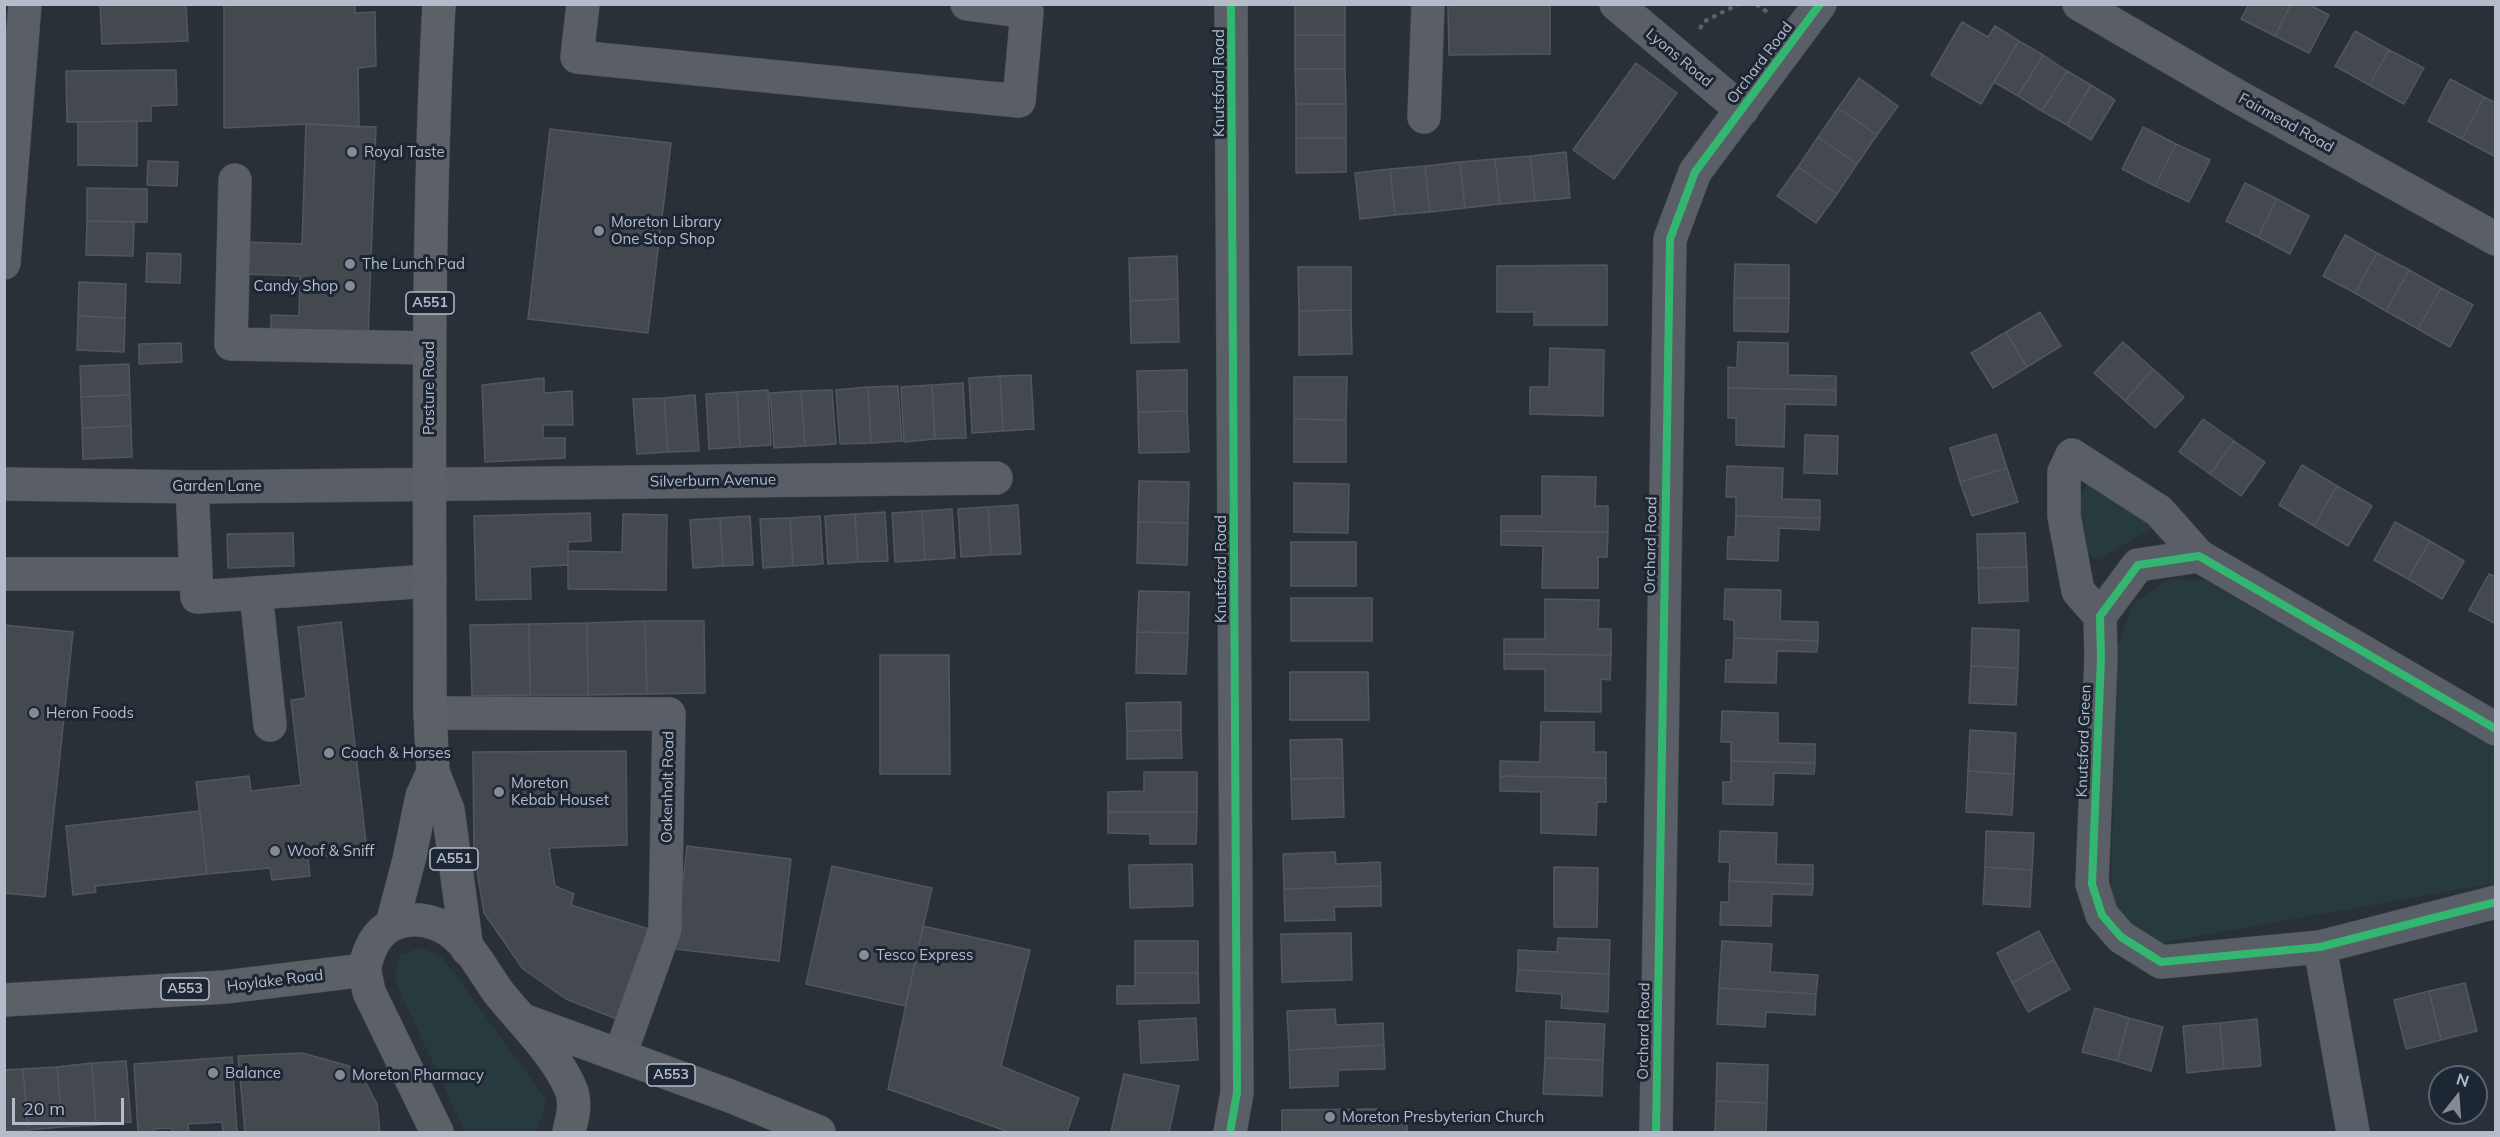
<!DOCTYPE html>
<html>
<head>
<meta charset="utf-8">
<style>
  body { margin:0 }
  #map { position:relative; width:2500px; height:1137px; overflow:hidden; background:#2a3038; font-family:Mulish,sans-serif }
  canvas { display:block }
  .frame { position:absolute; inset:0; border:6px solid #b4bcc9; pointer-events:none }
  .north { position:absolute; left:2428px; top:1065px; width:60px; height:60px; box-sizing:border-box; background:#1d2633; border:2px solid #59626f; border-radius:50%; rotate:17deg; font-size:16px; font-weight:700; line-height:24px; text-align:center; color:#b4bcc9 }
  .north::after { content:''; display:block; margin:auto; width:21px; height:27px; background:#848b96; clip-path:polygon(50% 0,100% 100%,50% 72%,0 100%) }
  .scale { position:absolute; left:12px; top:1098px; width:112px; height:27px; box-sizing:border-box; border:3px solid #b4bcc9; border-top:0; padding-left:8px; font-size:18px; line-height:21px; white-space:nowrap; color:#b4bcc9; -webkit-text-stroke:4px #1d2633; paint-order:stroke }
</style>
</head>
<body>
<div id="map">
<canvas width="2500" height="1137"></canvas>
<div class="frame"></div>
<div class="north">N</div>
<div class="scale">20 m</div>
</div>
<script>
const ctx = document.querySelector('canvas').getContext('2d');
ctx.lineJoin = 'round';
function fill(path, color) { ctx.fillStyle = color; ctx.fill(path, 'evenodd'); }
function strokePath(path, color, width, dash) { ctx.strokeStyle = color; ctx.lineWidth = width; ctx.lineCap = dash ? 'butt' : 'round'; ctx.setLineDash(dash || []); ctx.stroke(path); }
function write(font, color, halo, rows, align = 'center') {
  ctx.font = font + ' Mulish,sans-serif'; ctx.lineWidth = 6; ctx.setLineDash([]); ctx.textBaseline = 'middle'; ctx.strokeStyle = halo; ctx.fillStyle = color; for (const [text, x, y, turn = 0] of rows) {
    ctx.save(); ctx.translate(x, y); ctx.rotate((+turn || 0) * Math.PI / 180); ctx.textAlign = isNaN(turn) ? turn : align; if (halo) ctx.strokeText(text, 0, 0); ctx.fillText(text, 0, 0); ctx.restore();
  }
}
fill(new Path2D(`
  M2087,484L2166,521L2098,559L2080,549L2076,504Z
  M2169,579L2210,580L2495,741V883L2154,944L2127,927L2111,893L2117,648L2132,605Z
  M420,947L443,958L547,1101L536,1132H465L395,981L399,956Z`), '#273a3e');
const building = new Path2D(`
  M100,4H186L188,41L102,44Z
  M224,4H355V13L375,12L376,66L358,68L359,127L306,124L224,128Z
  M1295,4H1345V35H1295Z
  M1550,4V54L1449,55L1448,5Z
  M2249,4H2291L2275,36L2241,19Z
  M2291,4H2308L2329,15L2309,53L2275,36Z
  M1962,22L1988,37L1995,26L2019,41L1981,104L1931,75Z
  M2355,31L2389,50L2369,85L2335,66Z
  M1295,35H1345V69H1295Z
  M2019,41L2043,55L2018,96L1994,82Z
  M2389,50L2424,68L2404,104L2369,85Z
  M2043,55L2067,71L2042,111L2018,96Z
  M1636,63L1677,93L1614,179L1573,150Z
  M1295,69H1345L1346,104H1296Z
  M176,70L177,105L151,106V121L67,122L66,71Z
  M2067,71L2091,85L2067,125L2042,111Z
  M1859,78L1898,106L1877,135L1838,108Z
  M2450,79L2484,97L2462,139L2428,121Z
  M2091,85L2115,100L2091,140L2067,125Z
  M2484,97L2496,103V157L2462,139Z
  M1296,104H1346V138H1296Z
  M1838,108L1877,135L1857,164L1818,137Z
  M137,121V166L78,165V122Z
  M306,124L376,127L368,338L271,334V315L299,316L300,276L244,274L246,242L302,244Z
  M2143,127L2176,144L2155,186L2122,169Z
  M550,129L671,143L648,333L528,319Z
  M1818,137L1857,164L1837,194L1798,167Z
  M1296,138H1346V172L1296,173Z
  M2176,144L2210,160L2189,202L2155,186Z
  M1566,152L1570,198L1535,201L1530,156Z
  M1530,156L1535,201L1500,204L1495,159Z
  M1495,159L1500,204L1465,208L1460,162Z
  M148,161L178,162L177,186L147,185Z
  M1460,162L1465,208L1430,212L1425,166Z
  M1425,166L1430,212L1395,215L1390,169Z
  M1798,167L1837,194L1816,223L1777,196Z
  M1390,169L1395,215L1360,219L1355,173Z
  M2245,183L2277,199L2258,237L2226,221Z
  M87,188L147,189V222L87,221Z
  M2277,199L2309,216L2290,254L2258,237Z
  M87,221L134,222L133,256L86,255Z
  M2345,235L2377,253L2355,293L2323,276Z
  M147,253L181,254L180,283L146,282Z
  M2377,253L2409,270L2386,311L2355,293Z
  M1177,256L1178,299L1130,301L1129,258Z
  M1735,264L1789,265V298H1734Z
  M1607,265V325H1534V312H1497V266Z
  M1298,267H1351V310L1299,311Z
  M2409,270L2441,288L2418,329L2386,311Z
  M79,282L126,284L125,318L78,316Z
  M2441,288L2473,305L2450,347L2418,329Z
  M1734,298H1789L1788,332L1734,331Z
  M1178,299L1179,342L1131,343L1130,301Z
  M1351,310L1352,354L1299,355V311Z
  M2040,312L2061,346L2027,367L2006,332Z
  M78,316L125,318L124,352L77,350Z
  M2006,332L2027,367L1993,388L1971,353Z
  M1738,342L1788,343V375L1836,376V390L1728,388V367L1737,368Z
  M2123,342L2153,369L2125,401L2094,373Z
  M181,343L182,362L139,364V344Z
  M1550,348L1604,350L1603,416L1530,414V387H1549Z
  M129,364L130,395L81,397L80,366Z
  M2153,369L2184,397L2155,428L2125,401Z
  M1187,370V411L1138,412L1137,371Z
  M1031,375L1034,429L1003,431L1000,376Z
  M1000,376L1003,431L972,433L969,378Z
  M1294,377H1347L1346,420L1294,419Z
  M544,378V393L572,391L573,425H543V438H565V458L485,462L482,385Z
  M963,383L966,438L935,439L932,385Z
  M932,385L935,439L904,442L901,387Z
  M898,386L902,441L871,443L868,387Z
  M868,387L871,443L840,444L836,390Z
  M1728,388L1836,390V405L1785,404L1784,447L1736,445V418H1728Z
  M768,390L771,445L740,447L737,392Z
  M832,390L836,444L805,446L801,391Z
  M801,391L805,446L774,448L770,393Z
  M737,392L740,447L709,449L706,394Z
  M130,395L131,426L82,428L81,397Z
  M695,395L699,451L668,452L664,398Z
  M664,398L668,452L637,454L633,399Z
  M1187,411L1189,452L1139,453L1138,412Z
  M1294,419L1346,420V462H1294Z
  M2203,419L2234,441L2210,474L2179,452Z
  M131,426L132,457L83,459L82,428Z
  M1996,434L2007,468L1960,482L1950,448Z
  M1805,435L1838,436L1837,474L1804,473Z
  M2234,441L2265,462L2241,496L2210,474Z
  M2302,465L2337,486L2314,526L2279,505Z
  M1727,466L1783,468L1782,499L1820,500V518L1736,516V497H1726Z
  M2007,468L2018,502L1972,516L1960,482Z
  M1542,476L1596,477L1595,506H1608V532L1501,531V516H1542Z
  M1139,481L1189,482L1188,523L1138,522Z
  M1294,483L1349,484L1348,533L1294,532Z
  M2337,486L2372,506L2348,546L2314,526Z
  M1018,505L1021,554L991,555L988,507Z
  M988,507L991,555L961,557L958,509Z
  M952,509L955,558L925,560L922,511Z
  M922,511L925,560L895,562L892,513Z
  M885,512L888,561L858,562L855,514Z
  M590,513L591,541L568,542V565L530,567L531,599L476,600L474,516Z
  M623,514L667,515L666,590L568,589V551L622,552Z
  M855,514L858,562L828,564L825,516Z
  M750,516L753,565L723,566L720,518Z
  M820,516L823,564L793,566L790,518Z
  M1736,516L1820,518L1819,530L1779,528L1778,561L1727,559L1728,537H1735Z
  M720,518L723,566L693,568L690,520Z
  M790,518L793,566L763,568L760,519Z
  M1138,522L1188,523L1187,565L1137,563Z
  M2395,522L2430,541L2408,579L2374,560Z
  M1501,531L1608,532L1607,557H1598V588H1542L1543,546L1501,545Z
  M293,533L294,566L228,568L227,534Z
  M2025,533L2027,567L1978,568L1977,534Z
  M2430,541L2464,561L2442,599L2408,579Z
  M1291,542H1356V586H1291Z
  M2027,567L2028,601L1979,603L1978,568Z
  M2489,574L2496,577V624L2469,610Z
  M1725,589L1781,590L1780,621L1818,622V641L1734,638V620L1724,619Z
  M1139,591L1189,592L1188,633L1137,632Z
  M1291,598H1372V641H1291Z
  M1545,599L1599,600L1598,629H1611V655L1504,654V639H1545Z
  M645,621H704L705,693L647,694Z
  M645,621L647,694L588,695L587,623Z
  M341,622L367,852L308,858L310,876L272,880L270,868L207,874L196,782L249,776L251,791L301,785L291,700L306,698L298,627Z
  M587,623L588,695H530L529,624Z
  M529,624L530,695L472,696L470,625Z
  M4,625L73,632L45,897L4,893Z
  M1972,628L2019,630L2018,668L1971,666Z
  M1137,632L1188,633L1186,674L1136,673Z
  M1734,638L1818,641L1817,652L1777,651L1776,683L1725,682L1726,660H1733Z
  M1504,654L1611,655L1610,680L1601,679V712L1545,711V669H1504Z
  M880,655H949L950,774H880Z
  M1971,666L2018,668L2016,705L1969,703Z
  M1290,672H1368L1369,720H1290Z
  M1181,702V730L1127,731L1126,703Z
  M1722,711L1778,713V743L1815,744V763L1731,761V742H1721Z
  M1541,722H1594V752H1606V778L1500,776V761L1540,762Z
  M1181,730L1182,758L1127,759V731Z
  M1970,730L2016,733L2014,774L1968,771Z
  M1342,739L1343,778L1291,779L1290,740Z
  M626,751L627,845L549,848L555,886L574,894L571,905L652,930L622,1021L566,999L523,969L484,913L474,852L473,752Z
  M1731,761L1815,763L1814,774L1774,773L1773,805L1723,804V782H1731Z
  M1968,771L2014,774L2012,815L1966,812Z
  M1144,772H1197V812H1108V792L1144,791Z
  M1500,776L1606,778V802H1597L1596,835L1541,833V792L1500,791Z
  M1343,778L1344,817L1292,819L1291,779Z
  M200,811L207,874L95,886L96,892L73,895L66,826Z
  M1108,812H1197L1196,844H1150V834L1108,833Z
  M1720,831L1777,833L1776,864L1813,865V884L1729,881L1730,862H1719Z
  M1986,831L2034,833L2032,870L1985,867Z
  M687,846L791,859L779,961L675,949Z
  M1335,852L1336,864L1380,862L1381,886L1284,889L1283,854Z
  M1192,864L1193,906L1130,908L1129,865Z
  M832,866L932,888L905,1006L806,984Z
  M1554,867L1598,868L1597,927H1554Z
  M1985,867L2032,870L2030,907L1983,904Z
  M1729,881L1813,884L1812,895L1772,894L1771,926L1720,925L1721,902H1729Z
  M1381,886V906L1334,907L1335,920L1285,921L1284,889Z
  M923,926L1030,950L1001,1066L1079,1098L1067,1132H1009L888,1089Z
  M2039,931L2054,960L2012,983L1997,953Z
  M1351,933L1352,980L1282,982L1281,934Z
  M1558,938L1610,940L1609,974L1518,970V950L1557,952Z
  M1135,941H1198V973H1135Z
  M1722,941L1772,944L1770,972L1818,975L1816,994L1719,988Z
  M2054,960L2070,989L2028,1012L2012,983Z
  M1518,970L1609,974L1608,1012L1561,1008L1562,994L1516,991Z
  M1135,973H1198L1199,1003L1117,1004V986H1135Z
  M2465,983L2477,1031L2441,1040L2429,991Z
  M1719,988L1816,994L1815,1015L1766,1012L1765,1027L1717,1024Z
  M2429,991L2441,1040L2406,1049L2394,1000Z
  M2095,1008L2129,1018L2117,1061L2082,1052Z
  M1335,1009L1336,1025L1383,1023L1384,1045L1289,1050L1287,1011Z
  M1196,1018L1198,1060L1141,1063L1139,1021Z
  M2129,1018L2163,1027L2151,1071L2117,1061Z
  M2257,1019L2261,1066L2224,1069L2220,1023Z
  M1546,1021L1605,1024L1603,1060L1545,1058Z
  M2220,1023L2224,1069L2187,1073L2183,1026Z
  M1384,1045L1385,1069L1338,1070V1086L1290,1088L1289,1050Z
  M302,1053L349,1066L366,1083L377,1104L380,1132H245L238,1056Z
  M232,1057L237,1132H223L222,1122L188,1124L189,1132H172L171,1128L154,1129V1132H138L134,1064Z
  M1545,1058L1603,1060L1602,1096L1543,1094Z
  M126,1061L131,1122L96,1125L92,1063Z
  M92,1063L96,1125L62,1127L57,1067Z
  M1717,1063L1768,1065L1767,1103L1716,1101Z
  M57,1067L62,1127L28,1130L23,1069Z
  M23,1069L28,1130L4,1132V1070Z
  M1124,1074L1179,1086L1169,1132H1111Z
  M1716,1101L1767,1103L1766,1132H1715Z
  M1377,1109L1378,1125L1407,1124V1132H1282V1110Z`);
fill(building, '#444950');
strokePath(building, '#52575f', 1.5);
const minor = new Path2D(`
  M583,4L577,57L1019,101L1027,12L967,4
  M1616,4L1742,110
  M2079,4L2237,96L2496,239
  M1424,117L1428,4
  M235,180L231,344L429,348
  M4,263L25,4
  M4,484L199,487L996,478
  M192,487L197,597L430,581
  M4,574H196
  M256,593L270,725
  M2100,616L2078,591L2064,516V472L2072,455L2159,511L2199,556
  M430,713L669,714L665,929L620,1055
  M2496,729L2199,556L2138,565L2100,616L2101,657L2092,884L2102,915L2121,937L2161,962L2320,947L2496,902
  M2320,947L2353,1132
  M1230,1132L1237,1093L1231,4
  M1656,1132L1670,239L1695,172L1820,4`);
const major = new Path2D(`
  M439,4C426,241 430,477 430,713L433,772L448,810L467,949
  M392,924L409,860L422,796L433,772
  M4,1000L225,987L365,970
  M523,1020L730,1096L819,1132
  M437,1132L369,992C368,985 365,976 365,969C365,962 368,955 371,948C386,913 429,913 455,935C474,951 485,974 499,993C523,1023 559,1057 572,1092C576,1106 572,1119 569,1132`);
strokePath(minor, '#484c53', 34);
strokePath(major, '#484c55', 34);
strokePath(new Path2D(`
  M1756,4L1770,14
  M1700,29L1703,22L1739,4`), '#5d636a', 4, [4.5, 4.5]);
strokePath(minor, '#5a5e66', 33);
strokePath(major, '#5c6168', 33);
strokePath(new Path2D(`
  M2496,729L2199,556L2138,565L2100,616L2101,657L2092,884L2102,915L2121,937L2161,962L2320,947L2496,902
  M1230,1132L1237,1093L1231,4
  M1656,1132L1670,239L1695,172L1820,4`), '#33b770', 8);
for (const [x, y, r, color] of [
  [352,152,6,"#848b96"],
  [599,231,6,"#848b96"],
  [350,264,6,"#848b96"],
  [350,286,6,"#848b96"],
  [34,713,6,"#848b96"],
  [329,753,6,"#848b96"],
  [499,792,6,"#848b96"],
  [275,851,6,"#848b96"],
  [864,955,6,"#848b96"],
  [213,1073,6,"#848b96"],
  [340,1075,6,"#848b96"],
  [1330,1117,6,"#848b96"]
]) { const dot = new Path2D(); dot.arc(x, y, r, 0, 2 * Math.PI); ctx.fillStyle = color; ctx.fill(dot); strokePath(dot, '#1d2633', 2); }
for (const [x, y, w] of [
  [430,303,48],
  [454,859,48],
  [185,989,48],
  [671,1075,48]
]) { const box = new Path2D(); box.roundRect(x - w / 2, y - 11, w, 22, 4.5); ctx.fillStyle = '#1d2633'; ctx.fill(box); strokePath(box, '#b4bcc9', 1.5); }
write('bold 14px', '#b4bcc9', null, [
  ["A551",430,303],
  ["A551",454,859],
  ["A553",185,989],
  ["A553",671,1075]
]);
write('15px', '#b4bcc9', '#1d2633', [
  ["Lyons Road",1679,58,40],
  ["Orchard Road",1760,63,-53],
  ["Knutsford Road",1219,83,-90],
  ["Fairmead Road",2286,123,29],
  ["Pasture Road",429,388,-90],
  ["Silverburn Avenue",713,481,-1],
  ["Garden Lane",217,486],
  ["Orchard Road",1651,545,-89],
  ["Knutsford Road",1221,569,-90],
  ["Knutsford Green",2084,741,-88],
  ["Oakenholt Road",668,787,-89],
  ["Hoylake Road",275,981,-7],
  ["Orchard Road",1644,1031,-89]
]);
write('15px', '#b4bcc9', '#1d2633', [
  ["Royal Taste",364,152],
  ["Moreton Library",611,222],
  ["One Stop Shop",611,239],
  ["The Lunch Pad",362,264],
  ["Candy Shop",338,286,"right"],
  ["Heron Foods",46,713],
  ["Coach & Horses",341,753],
  ["Moreton",511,783],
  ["Kebab Houset",511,800],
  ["Woof & Sniff",287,851],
  ["Tesco Express",876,955],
  ["Balance",225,1073],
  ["Moreton Pharmacy",352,1075],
  ["Moreton Presbyterian Church",1342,1117]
], 'left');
</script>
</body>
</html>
